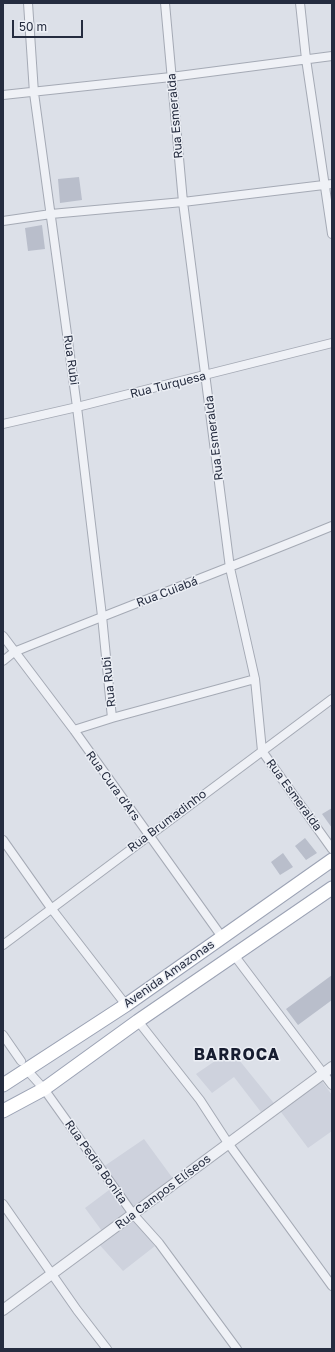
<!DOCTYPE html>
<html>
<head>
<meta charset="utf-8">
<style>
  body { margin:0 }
  #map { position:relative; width:335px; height:1352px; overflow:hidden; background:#dce0e8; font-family:"Golos Text",sans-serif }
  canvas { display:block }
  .frame { position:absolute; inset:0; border:4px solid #252c3f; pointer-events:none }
  .scale { position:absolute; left:12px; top:20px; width:71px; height:18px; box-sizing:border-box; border:2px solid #252c3f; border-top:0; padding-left:5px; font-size:12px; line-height:14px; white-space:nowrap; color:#252c3f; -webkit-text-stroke:3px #eceff5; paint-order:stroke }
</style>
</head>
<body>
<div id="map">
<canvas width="335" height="1352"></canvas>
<div class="frame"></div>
<div class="scale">50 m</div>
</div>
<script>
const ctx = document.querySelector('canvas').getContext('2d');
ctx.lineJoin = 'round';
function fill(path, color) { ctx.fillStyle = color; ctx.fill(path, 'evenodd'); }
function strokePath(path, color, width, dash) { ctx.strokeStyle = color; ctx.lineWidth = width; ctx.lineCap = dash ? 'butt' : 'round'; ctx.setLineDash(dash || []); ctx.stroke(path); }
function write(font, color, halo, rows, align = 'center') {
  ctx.font = font + ' "Golos Text",sans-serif'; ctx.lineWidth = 3; ctx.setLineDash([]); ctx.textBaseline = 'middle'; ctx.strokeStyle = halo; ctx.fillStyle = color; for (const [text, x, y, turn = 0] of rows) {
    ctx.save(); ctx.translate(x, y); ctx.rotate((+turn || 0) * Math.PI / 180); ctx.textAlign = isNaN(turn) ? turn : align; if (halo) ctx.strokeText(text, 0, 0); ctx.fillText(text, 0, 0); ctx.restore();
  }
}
fill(new Path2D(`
  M231,1050L277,1107L264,1116L234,1077L212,1093L196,1074Z
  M319,1077L332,1095V1131L308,1148L278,1108Z
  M144,1139L174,1180L132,1207L103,1167Z
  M109,1190L126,1213L102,1231L85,1208Z
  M133,1219L155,1246L123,1271L98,1243Z`), '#ced2dd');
fill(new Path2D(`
  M79,177L82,200L60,203L58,179Z
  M42,225L45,249L28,251L25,228Z
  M332,808V828L322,814Z
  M305,838L317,853L306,860L295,846Z
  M283,853L293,867L280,875L271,862Z
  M332,975V1000L298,1025L286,1009Z`), '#b9becb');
const minor = new Path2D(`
  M28,3L34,93L77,407L102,616L112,718
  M165,3L183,202L230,568L255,679L262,751L332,849
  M300,3L306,59L332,234
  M3,95L171,77L332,56
  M3,221L51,214L183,202L332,184
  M3,424L77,407L332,343
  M3,636L74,730L222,937
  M3,661L14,652C120,609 227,569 332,526
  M74,730L112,718L255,679
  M3,840L51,908L126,1005
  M3,945L332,699
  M234,955L332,1085
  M138,1021L200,1100L228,1143L332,1286
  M3,1035L21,1061
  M27,1070L44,1089L133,1214L159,1243L237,1349
  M3,1204L77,1310L107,1349`);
const tertiary = new Path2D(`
  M3,1310L332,1067`);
const primary = new Path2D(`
  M3,1085L126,1005L332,860
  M3,1111L44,1089L138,1021L332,888`);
strokePath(minor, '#a5aab5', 10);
strokePath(tertiary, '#a5aab5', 12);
strokePath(primary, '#9ba2b4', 15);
strokePath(minor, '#eff1f6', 8);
strokePath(tertiary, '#eff1f6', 10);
strokePath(primary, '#fff', 13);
write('12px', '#252c3f', '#eceff5', [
  ["Rua Esmeralda",175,116,-95],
  ["Rua Rubi",71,360,82],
  ["Rua Turquesa",168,385,-14],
  ["Rua Esmeralda",214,438,-97],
  ["Rua Cuiabá",167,592,-21],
  ["Rua Rubi",109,682,-96],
  ["Rua Cura d'Ars",113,786,54],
  ["Rua Esmeralda",294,795,54],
  ["Rua Brumadinho",167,821,-37],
  ["Avenida Amazonas",169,974,-35],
  ["Rua Pedra Bonita",96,1162,55],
  ["Rua Campos Elíseos",163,1192,-37]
]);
ctx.letterSpacing = '1px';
write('bold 16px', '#171d30', '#eceff5', [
  ["BARROCA",237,1055]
]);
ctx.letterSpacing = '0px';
</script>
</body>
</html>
